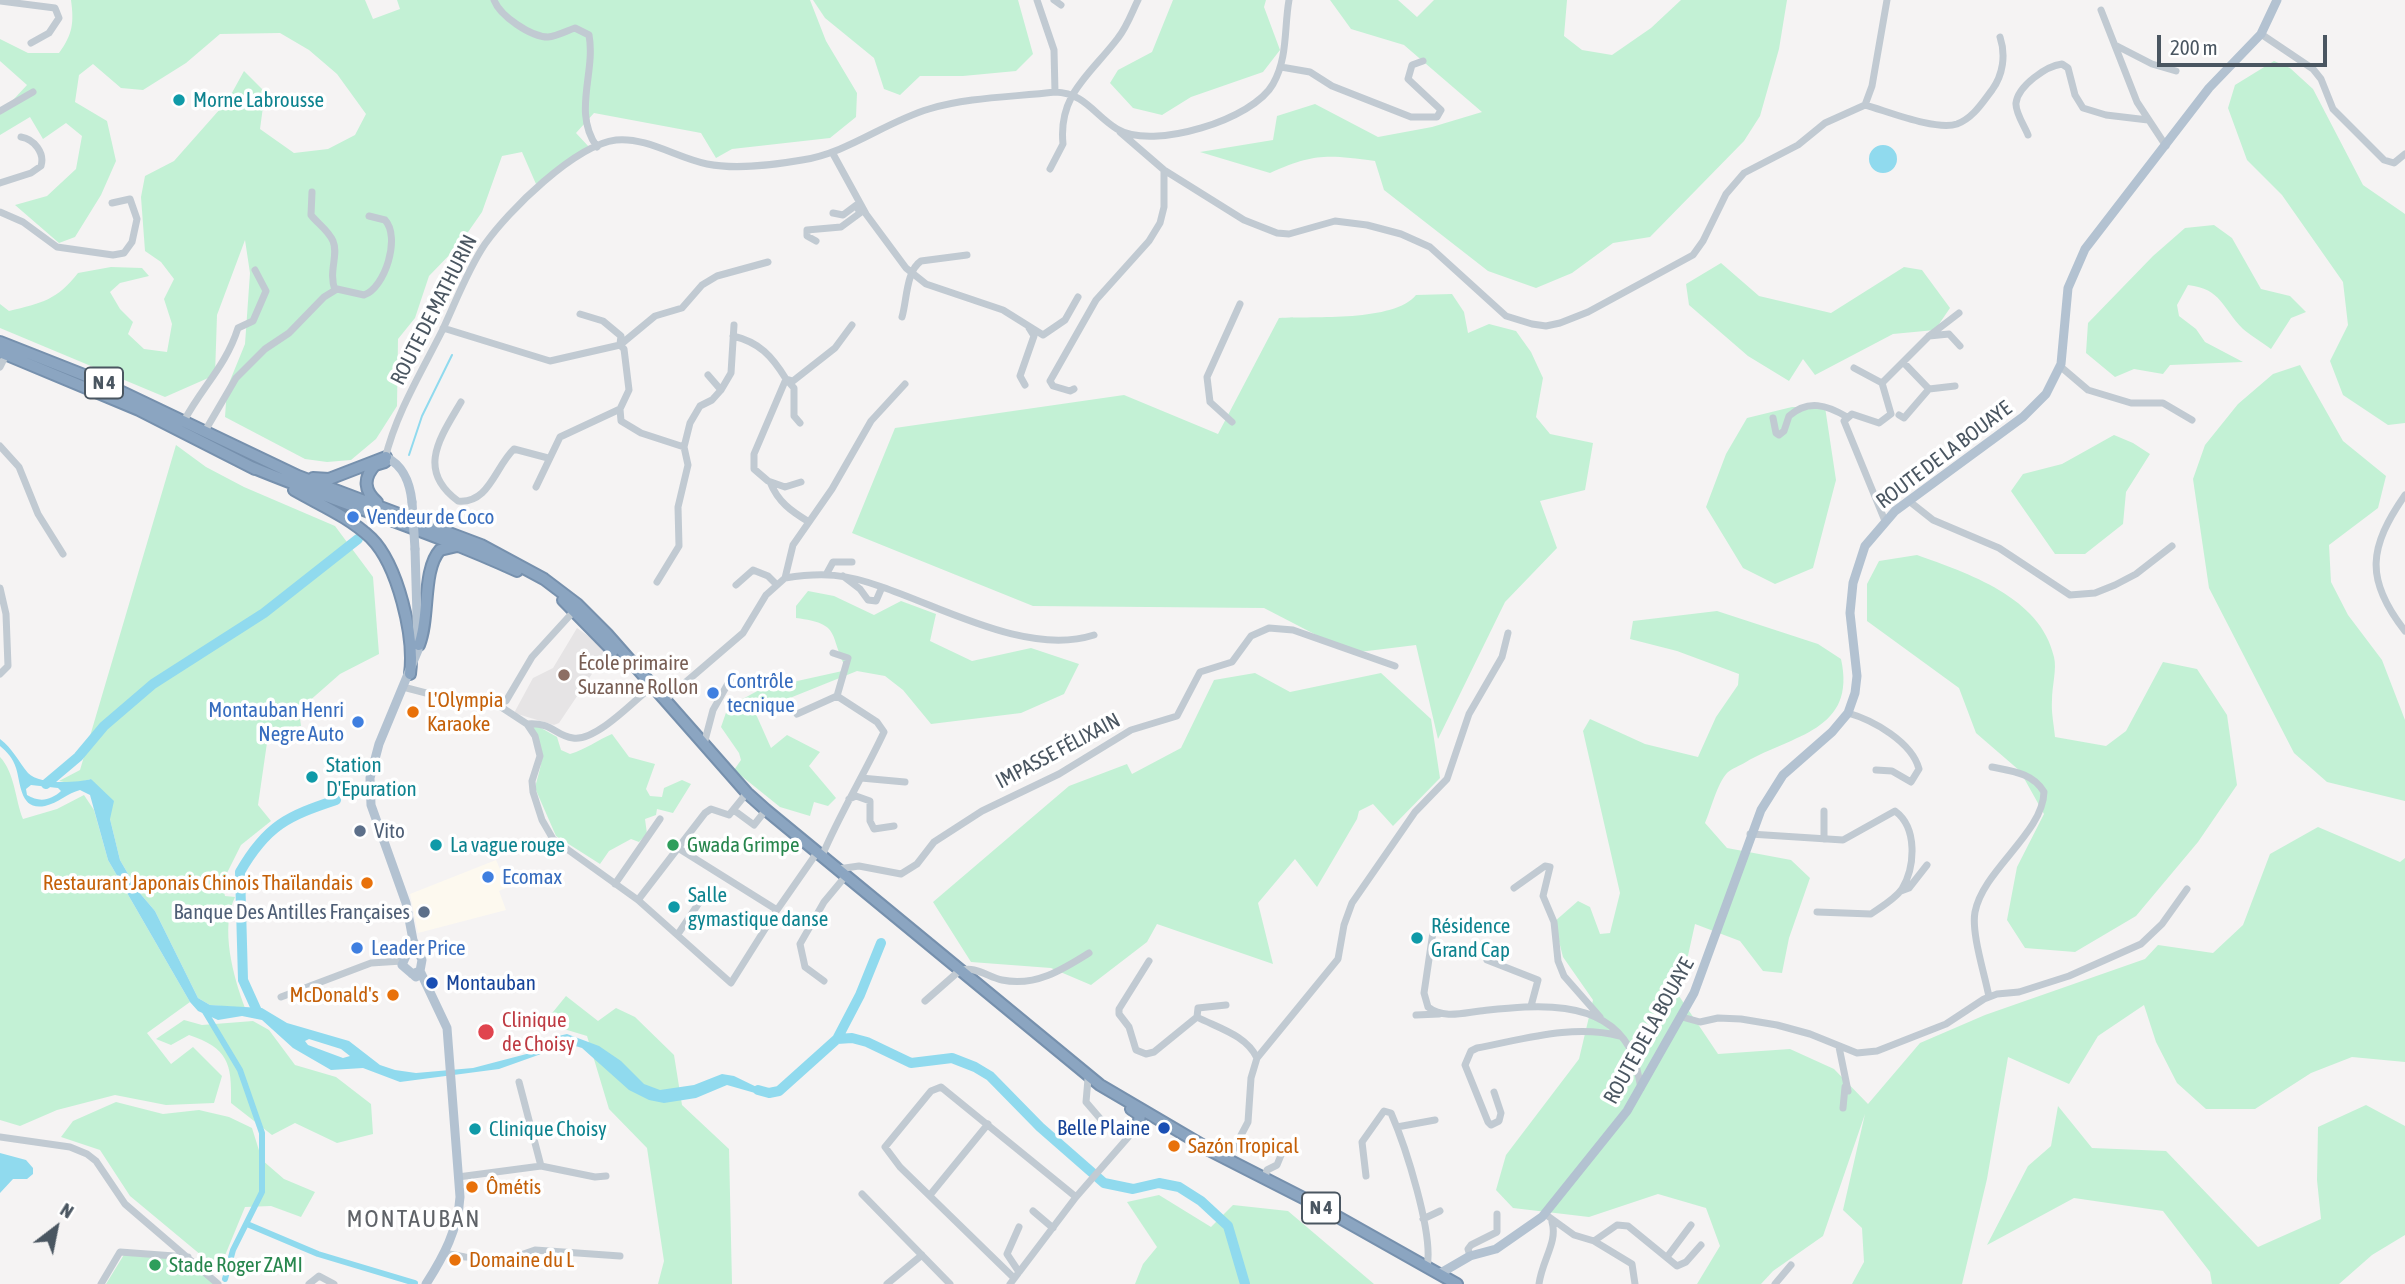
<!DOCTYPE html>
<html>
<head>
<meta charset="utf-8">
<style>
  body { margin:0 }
  #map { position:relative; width:2405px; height:1284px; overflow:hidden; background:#f5f3f3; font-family:"Asap Condensed",sans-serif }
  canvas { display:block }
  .north { position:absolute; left:21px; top:1193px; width:70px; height:70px; -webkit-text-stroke:5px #fff; paint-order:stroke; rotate:32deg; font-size:19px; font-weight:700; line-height:28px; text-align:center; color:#4a5661 }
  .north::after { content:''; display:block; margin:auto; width:24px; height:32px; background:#4a5661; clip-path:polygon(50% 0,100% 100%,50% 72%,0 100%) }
  .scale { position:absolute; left:2157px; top:35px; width:170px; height:32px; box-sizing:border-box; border:4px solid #4a5661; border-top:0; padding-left:9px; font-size:21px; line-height:24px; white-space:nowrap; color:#4a5661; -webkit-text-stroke:5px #fff; paint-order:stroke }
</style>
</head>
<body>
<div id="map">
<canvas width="2405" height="1284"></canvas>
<div class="north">N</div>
<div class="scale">200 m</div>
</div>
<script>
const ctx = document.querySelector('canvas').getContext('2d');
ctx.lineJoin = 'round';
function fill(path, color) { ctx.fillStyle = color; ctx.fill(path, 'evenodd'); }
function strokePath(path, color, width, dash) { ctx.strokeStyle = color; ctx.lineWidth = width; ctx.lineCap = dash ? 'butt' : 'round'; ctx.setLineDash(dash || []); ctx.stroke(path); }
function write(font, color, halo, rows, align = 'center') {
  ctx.font = font + ' "Asap Condensed",sans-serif'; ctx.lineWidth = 7; ctx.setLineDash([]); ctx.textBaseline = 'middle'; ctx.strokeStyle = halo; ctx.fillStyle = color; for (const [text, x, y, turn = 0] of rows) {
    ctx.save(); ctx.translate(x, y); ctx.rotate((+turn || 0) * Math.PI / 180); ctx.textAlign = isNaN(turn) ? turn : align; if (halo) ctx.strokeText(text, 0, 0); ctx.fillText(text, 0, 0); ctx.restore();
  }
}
fill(new Path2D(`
  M496,860L508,887L499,891L506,910L418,933L410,894Z`), '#fdf9ef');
fill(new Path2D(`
  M577,628L608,650L559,723L554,725L514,713L533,678L553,668Z`), '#e6e4e5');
fill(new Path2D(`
  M71,0H365L373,19L400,9L397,0H810L826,41L857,93L856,117L830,138L732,149L716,158L701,133L594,113L576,133L589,147L536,184L522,152L502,156L482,212L459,245L429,276L415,318L398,339L397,406L376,439L351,460L327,462L305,459L225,417L227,388L245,344L250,273L245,240L217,315L215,375L165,397L0,328V304L9,311C42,303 57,300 78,273L111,267L142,268L149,276L120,283L110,292L120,309L133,322L128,334L144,349L167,352L172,324L164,299L174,279L161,262L145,251L141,197L145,176L174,161L228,100L244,71L265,92L260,129L294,153L328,149L355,135L366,114L337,74L309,50L280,33L220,34L186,63L143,90L121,88L93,64L79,75L75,102L107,121L116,161L101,195L75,237L59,243L15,205L47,196L76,169L82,136L66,123L43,139L30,117L0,135V114L27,85L0,61V39L28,53H59C73,34 74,22 71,0Z
  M813,0H1018L1033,54L1016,71L963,76H920L900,95L884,89L874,58L825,18Z
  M1173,0H1266L1264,7L1280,50L1263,72L1191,97L1162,115L1133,108L1110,83L1118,70L1152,52Z
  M1330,0H1398L1417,17L1434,0H1567L1564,36L1582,50L1612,55L1651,28L1681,0H1787L1779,49L1760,116L1744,141L1650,237L1613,243L1572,273L1536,288L1488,271L1384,190L1375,161C1327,155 1315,153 1270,173L1200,152L1273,140L1277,116L1315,104L1378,137L1432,127L1482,112L1404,45L1351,29Z
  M2274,61L2290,68L2313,89L2363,185L2405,214V423L2388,425L2343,395L2330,361L2348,325L2343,282L2282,195L2247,160L2228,108L2235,85Z
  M2214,225L2232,238L2261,289L2290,296L2306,312L2291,318L2271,349C2262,342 2251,336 2243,329C2222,308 2222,289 2188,285L2177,305L2179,316L2196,329L2205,342L2243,362L2170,365L2163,374L2134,369L2115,377L2086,353L2088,323L2153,256L2185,228Z
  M1721,263L1759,296L1831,313L1904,267L1922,270L1950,308L1935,330L1893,334L1815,375L1803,359L1789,381L1748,356L1689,305L1686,284Z
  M1452,294L1464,312L1468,333L1489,324L1516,331L1531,352L1543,378L1536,417L1550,434L1593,443L1585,490L1540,501L1557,548L1505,602L1438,739L1416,645L1351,653L1264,608L1033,606L852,533L895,428L1124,395L1218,434L1279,318C1314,316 1394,322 1416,295Z
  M2300,365L2343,441L2386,476L2378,508L2329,545L2331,582L2348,615L2382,660L2405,720V801L2327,782L2294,753L2209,588L2193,479L2205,445L2238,404L2273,374Z
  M1792,407H1825L1836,480L1813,568L1775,584L1743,568L1706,507L1726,454L1747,418Z
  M2114,435L2133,443L2150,454L2126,492L2123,524L2085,554H2055L2011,491L2023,474L2062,464Z
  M176,445L206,467L244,487L335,526L373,577L379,654L340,674L299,710L301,726L269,729L258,805L271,821L241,845L222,883L225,896L235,897C220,928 233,976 245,1008L210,1005L198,998L155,911L138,891L120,860L110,819L91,779L74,784L59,781L80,770Z
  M1917,555C1967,573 2041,597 2054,657C2057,669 2052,686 2052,700C2051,712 2054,725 2055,737L2106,746L2126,731L2163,662L2197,669L2227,715L2237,785L2198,842L2136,916L2075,952L2025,948L2007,920L2017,867L2044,814L2020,771L1976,733L1959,688L1867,621V584L1879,561Z
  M808,591L834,596L874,615L901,601L936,614L930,641L972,661L1031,648L1079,664L1064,694L1021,713L931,724L903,690L885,676L857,671L755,712L771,748L787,735L820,752L809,766L836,798L828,806L814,802L810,816L780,807L734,770L741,760L739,753L721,727L728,707L761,689L847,670C828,635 843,624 796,618V606Z
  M1717,611L1818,644L1841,659C1857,731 1792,735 1746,762C1741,765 1731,769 1727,773C1717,784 1711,809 1705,823L1727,848L1791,860L1810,878L1789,938L1782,973L1763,971L1740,941L1695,924L1679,996L1718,1054L1790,1049L1834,1069L1868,1104L1920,1043L1985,1015L2145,959L2158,945L2213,953L2243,925L2270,854L2318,827L2400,862L2405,858V1062L2352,1057L2311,1073L2255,1109H2206L2177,1083L2156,1042L2144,1005L2098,1036L2069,1084L2008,1057L1987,1179L1962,1284H1852L1864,1262L1862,1228L1843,1210L1865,1114L1823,1236L1773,1271L1761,1284H1697L1720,1246L1706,1208L1658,1194L1589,1217L1513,1208L1496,1190L1506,1155L1579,1059L1593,1000L1563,957L1554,922L1578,901L1590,907L1600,934L1610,933L1620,893L1583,731L1590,719L1645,744L1698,757L1716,717L1738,685L1739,674L1677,651L1630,639L1633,621Z
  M1255,673L1290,692L1381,673L1431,719L1440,778L1393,826L1373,804L1359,811L1357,819L1317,887L1295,859L1258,903L1273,964L1157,924L1147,942L1091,985L1051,968L971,962L933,902L1069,786L1127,764L1132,774L1181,748L1214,680Z
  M536,725L557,737L561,750L570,754C587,749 597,740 612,734L629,757L655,764L646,789L650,796L662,797L664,788L682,780L691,784L673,813L657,809L656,815L645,819L647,834L639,842L631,839L609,851L600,864L556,836L535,788C542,760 547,754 532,726Z
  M0,757C15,773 15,799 23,819L57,809L84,795L94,810L108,860L190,1002L147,1033L171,1064L193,1047L222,1076L214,1103L166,1105L115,1095L57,1110L20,1126L0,1120Z
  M566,996L598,1021L616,1008L635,1017L674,1055L682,1105L729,1149L732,1284H658L664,1261L647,1148L609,1109L587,1036L544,1023Z
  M184,1020L202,1025L253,1021L269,1030L295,1065L336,1077L371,1104L373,1134L337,1143L295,1123L272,1135L231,1103C232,1063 228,1048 189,1035L171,1045L156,1039Z
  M116,1102L163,1114L199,1110L229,1117L252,1128L262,1160L284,1179L315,1192L301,1217L271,1206L245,1207L219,1270L130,1196L100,1150L61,1137L73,1121Z
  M2366,1105L2405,1126V1235L2372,1255L2339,1284H2212L2210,1272L2163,1211L2074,1198L1987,1245L2028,1166L2051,1146L2058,1106L2092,1148L2166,1151L2258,1247L2321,1219L2317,1180L2318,1127Z
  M1159,1195L1211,1227L1233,1205L1288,1211L1374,1284H1135L1143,1264L1157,1247L1127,1202Z
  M125,1253L185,1257L214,1284H106Z`), '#c3f1d5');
fill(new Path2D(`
  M1869 159a14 14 0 1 1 28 0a14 14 0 1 1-28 0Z
  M0,739C13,749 18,761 28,773C39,785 76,783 91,779L114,801L110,819L120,860L138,891L155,911L198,998L210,1005L262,1008L287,1023L349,1041L380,1065L395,1070L416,1073L473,1068L534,1052L554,1037L567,1034L599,1046L621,1061L644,1084L660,1090L694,1085L722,1074L734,1076L769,1093L762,1095L727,1085L696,1098L664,1103L649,1100L629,1090L582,1048L569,1044L499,1069L400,1082L363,1068L331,1070L293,1048L262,1020L242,1016L218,1020L198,1011L190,1002L108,860L90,795L80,790C68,793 58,803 45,806C20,811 21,784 16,768C13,758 7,752 0,746ZM31,785L58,788L61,791C51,800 40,803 27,795L26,789ZM309,1039L341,1049L350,1056L343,1058L308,1045L305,1041Z
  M0,1153L26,1160L33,1168V1174L27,1179H13L0,1193Z`), '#90daee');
strokePath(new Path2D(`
  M409,455L422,416L452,355`), '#90daee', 2);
strokePath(new Path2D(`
  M204,1010L240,1070L262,1133V1192L233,1250L225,1279
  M247,1224L318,1254L415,1283`), '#90daee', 6);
strokePath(new Path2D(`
  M46,784L78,757L104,726L153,684L264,613L358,539
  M257,1011L243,980L240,872C267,825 288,816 336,800
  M837,1039L860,995L881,943
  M758,1090L769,1093L779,1091L837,1039L852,1038L867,1042L911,1063L952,1058L975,1067L990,1076L1040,1127L1104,1183L1133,1189L1159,1183L1179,1187L1201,1201L1228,1226L1245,1284`), '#90daee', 10);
const highway = new Path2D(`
  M0,342L99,381L298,476L481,545L544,579L577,604L607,634L747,793L766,810L1100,1085L1214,1152
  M0,352L139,410L255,469
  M249,466C338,503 430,531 517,571
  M313,478L329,479L386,457
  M294,490C320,505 349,517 371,538C398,565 415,637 410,674
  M377,502C364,491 363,478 375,465L385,462
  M563,600L613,651
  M419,645C430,618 422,570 440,550L457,546
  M1131,1109L1140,1115L1138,1126
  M1207,1149L1315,1204L1457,1284`);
strokePath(highway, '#7690ad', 14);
strokePath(new Path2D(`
  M494,0C500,16 531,37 548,37C557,36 566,31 575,28L589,35C596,73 572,112 597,147
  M1037,0L1054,50L1055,92
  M1054,0L1061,5
  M0,1L55,8L59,18L49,33L31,43
  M2101,10L2137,102L2166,146
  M2261,34L2313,69L2321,79L2333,109L2384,160L2394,163L2405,154
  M2115,45L2152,64L2176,71
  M1281,67L1310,72L1332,86L1411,117H1437L1441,110L1408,79L1412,65L1423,61
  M1865,105C1887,111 1936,131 1957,124C1973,118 1982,103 1992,90C2003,75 2006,55 2000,37
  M0,111L33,92
  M1120,132L1164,170L1244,220L1277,233L1289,234L1335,221L1367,225L1401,234L1430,247L1506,316L1532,324L1546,326L1560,323L1588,312L1693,255L1703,241L1726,194L1744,173L1798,145L1825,123L1865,105L1872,86L1887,0
  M2028,135C2025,127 2015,112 2016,103C2018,86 2046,66 2062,64L2068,68L2075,95L2083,108L2106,115L2148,120
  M832,152L866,214L906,268L926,284L1003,310L1043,335L1065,320L1078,297
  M1050,169L1063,144C1058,94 1090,75 1118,38C1127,27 1132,12 1138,0
  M0,183L31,173L41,166C45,153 34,139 21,137
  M312,192L311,215C318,224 328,230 333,241C339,255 328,271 335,290
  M0,212L23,222L57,247L113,255L124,253L132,242L137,219L130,199L112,203
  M833,213L843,215L859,203
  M816,241L807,236V230L841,227L860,213L857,207
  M580,314L603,321L621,336L620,344
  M902,317C907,300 906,271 921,261L967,255
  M443,328L550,361L620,345L624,349L629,390L620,409L621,421L641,433L684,447
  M733,336C759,342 772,356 786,379L793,381L835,348L852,325
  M1929,336L1949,334L1960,346
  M620,345L655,316L682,308L702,285L717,276L768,262
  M0,367L4,359
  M2061,367L2088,390L2131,403H2163L2192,420
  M1854,368L1882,383
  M708,375L721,390
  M1025,385L1020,376L1034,336L1029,328
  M1074,389L1070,391L1053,386L1050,381L1096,300L1149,241L1160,223L1164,207V170
  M1929,389L1955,386
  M461,402C440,438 416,470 458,501C489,504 495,467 514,449L548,458
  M1899,415L1904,418L1929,389L1903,362
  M1773,418L1776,433L1779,435L1784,431L1789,416C1808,399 1827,405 1847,417
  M184,421C202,387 226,366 238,328L253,321L266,291L255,270
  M1232,422L1210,402L1207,377L1240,304
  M800,423L794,416V388L786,379L754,454V469L768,481L785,487L801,482
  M205,431L236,378L265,349L289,333L324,297L337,289L364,295C385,288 401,237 385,220L369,216
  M0,446L19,467L38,514L63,554
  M385,459C396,413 422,371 443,329C456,301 468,269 485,244C508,211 575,145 616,140C647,137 677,158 707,164C737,170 773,165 802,160C848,153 885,122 929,109C969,97 1014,97 1055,92C1085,93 1094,115 1117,129C1153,151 1254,119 1273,84C1288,58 1284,28 1289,0
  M770,482C778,502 791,511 809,522
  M536,487L560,437L620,409
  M2405,495C2369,547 2364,579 2405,631
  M1909,501L1933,520L1999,548L2070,595L2095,593L2115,585L2136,574L2172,546
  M1885,521L1844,421L1852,414L1879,423L1891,414L1882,383L1929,336L1959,313
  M827,573L833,562H852
  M785,578C823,572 846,574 882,587L876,601L868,600L860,589L843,576
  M657,582L679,546L678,507L688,465L684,447L690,423L700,406L712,400L721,390L731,373L734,325
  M736,585L753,570L768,576L777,585
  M882,587C944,608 1028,656 1094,635
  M0,588L6,614L8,666L0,674
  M833,653L848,658L837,696
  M403,687L453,700L506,701L532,657L574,611
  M665,700L743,633L766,595L785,578L793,545L832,489L871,421L905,384
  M495,703L527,724L535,736L540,756L532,781L533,792L542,820L553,839L638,900L731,983L777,910
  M1848,713C1873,720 1912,742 1919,769L1911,782L1892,771L1876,770
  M797,714L837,696
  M527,724C553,722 555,736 573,738C595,742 633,702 650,688
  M704,744L713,710L730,680
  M861,778L905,782
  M849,799L856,796L870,801V821L874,829L894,826
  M735,811L754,825L765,811
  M1824,811V839
  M1750,834L1843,840L1895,811C1918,828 1915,867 1902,889C1895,899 1881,907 1871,914L1817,912
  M678,848L777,910L816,854
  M822,856C840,813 864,775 884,732L877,722L837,696
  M838,869L859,866L901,874L917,864L934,842L982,811L1059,774L1131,730L1177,716L1200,672L1232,662L1251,636L1269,628L1293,630L1395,666
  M615,884L660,819
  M1514,888L1545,866L1550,867L1543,896L1554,922L1558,961L1564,976L1600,1017
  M1901,891L1909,888L1927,865
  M638,900L705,813L711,809L729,815L746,794
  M1433,932L1424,993L1428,1007C1443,1019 1463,1013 1480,1011C1528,1006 1600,996 1629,1047C1636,1059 1638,1074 1641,1088
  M678,934L705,894
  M1487,960L1538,980L1531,1006
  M1149,961L1119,1009V1014L1129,1027L1136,1050L1146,1054L1154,1052L1197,1017
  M960,971C974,965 988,977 1002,980C1035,987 1062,970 1089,953
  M824,981L805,967L800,944L824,902L844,878
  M281,997L371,963L402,961
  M1989,997C1985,975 1971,933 1975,912C1983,870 2043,833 2044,792C2033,773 2012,771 1992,767
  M925,1001L958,972
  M1226,1005L1198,1008L1197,1017C1218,1028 1246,1035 1257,1058
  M1416,1015L1439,1014
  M1682,1017L1700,1022L1718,1018L1741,1019L1777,1025L1810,1034L1857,1053L1877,1051L1946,1024L1984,999L1997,994L2019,992L2069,976L2141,944L2162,924L2187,889
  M1839,1047L1848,1091
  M1088,1079L1086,1102L1104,1123
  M519,1082L541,1166
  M1494,1092L1501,1113L1499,1121L1491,1125L1488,1122L1465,1065L1471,1051L1477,1048C1525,1039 1573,1024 1620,1036
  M1843,1108L1845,1087
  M1397,1127L1435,1120
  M0,1137L70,1147L87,1154L96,1161L125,1204L218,1284
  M1229,1158L1248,1122L1251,1078L1257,1058L1338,959L1344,925L1352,903L1415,812L1447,779L1469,714L1502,657L1508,633
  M1366,1176L1362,1142L1384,1111L1391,1113C1405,1145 1434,1234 1427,1267
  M458,1177L541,1166L595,1177L606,1176
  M1265,1177L1267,1170L1277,1165L1286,1143
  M862,1194L950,1284
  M930,1195L988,1124
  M1033,1211L1053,1228
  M1545,1214L1574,1235L1594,1241L1617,1225L1628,1226L1677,1266L1686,1262L1701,1245
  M1423,1219L1440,1211
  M1019,1227L1007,1254L1019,1272
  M1594,1241L1632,1264L1635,1284
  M444,1253L465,1257L512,1258L535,1250L620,1256
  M1470,1256L1468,1249L1471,1245L1497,1232V1214
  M1667,1257L1691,1225
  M1014,1278L900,1167L885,1147L931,1091L941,1087L1076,1197
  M101,1284L120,1252L188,1257
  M309,1284L319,1276L334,1284
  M887,1284L922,1255
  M1010,1284L1076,1197L1138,1126
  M1539,1284C1542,1260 1558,1242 1552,1222
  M1775,1284L1791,1265`), '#c1cad2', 7);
strokePath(new Path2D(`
  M386,457C404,466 410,483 412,502
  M413,940L402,965L416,977
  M420,971L447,1028L460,1197C458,1229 444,1256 426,1284
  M412,974L420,971L422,960L413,940L406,903L371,805L370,778L379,744L418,650L415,549
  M1439,1274L1470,1256L1496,1249L1542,1217L1627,1111L1694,993L1761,810L1783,775L1832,732L1848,713L1855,693L1857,676L1850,613L1853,583L1865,546L1895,511L2023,417L2046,394L2061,364L2068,288L2085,249L2209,88L2261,34L2277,0`), '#b3c2d1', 9);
strokePath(highway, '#8ba5c1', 10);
strokePath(new Path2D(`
  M412,502L415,549`), '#b3c2d1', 9);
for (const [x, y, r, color] of [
  [179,100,7,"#0f9aa8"],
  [353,517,7,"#3f7fe0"],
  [564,675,7,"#8d6e63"],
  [713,693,7,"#3f7fe0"],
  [413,712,7,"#e8710a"],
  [358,722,7,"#3f7fe0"],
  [312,777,7,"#0f9aa8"],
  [360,831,7,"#5c6f8a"],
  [436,845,7,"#0f9aa8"],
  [673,845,7,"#2e9e5b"],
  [488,877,7,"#3f7fe0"],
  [367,883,7,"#e8710a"],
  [674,907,7,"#0f9aa8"],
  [424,912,7,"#5c6f8a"],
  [1417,938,7,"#0f9aa8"],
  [357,948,7,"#3f7fe0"],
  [432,983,7,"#1a4fb4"],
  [393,995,7,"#e8710a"],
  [486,1032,9,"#e0444e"],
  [1164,1128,7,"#1a4fb4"],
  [475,1129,7,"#0f9aa8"],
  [1174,1146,7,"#e8710a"],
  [472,1187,7,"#e8710a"],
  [455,1260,7,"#e8710a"],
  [155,1265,7,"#2e9e5b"]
]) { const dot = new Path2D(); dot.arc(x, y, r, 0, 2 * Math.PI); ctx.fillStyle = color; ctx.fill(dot); strokePath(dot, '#fff', 2.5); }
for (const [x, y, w] of [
  [104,383,38],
  [1321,1208,38]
]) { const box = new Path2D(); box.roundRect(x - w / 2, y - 15.5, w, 31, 5); ctx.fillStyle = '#fff'; ctx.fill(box); strokePath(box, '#4a5661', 2); }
write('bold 19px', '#4a5661', null, [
  ["N 4",104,383],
  ["N 4",1321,1208]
]);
write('21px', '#0d838f', '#fff', [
  ["Morne Labrousse",193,100],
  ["Station",326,765],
  ["D'Epuration",326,789],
  ["La vague rouge",450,845],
  ["Salle",688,895],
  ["gymastique danse",688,919],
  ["Résidence",1431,926],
  ["Grand Cap",1431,950],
  ["Clinique Choisy",489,1129]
], 'left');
write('21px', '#4a5661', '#fff', [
  ["ROUTE DE MATHURIN",434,310,-63],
  ["ROUTE DE LA BOUAYE",1944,455,-37],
  ["IMPASSE FÉLIXAIN",1058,751,-28],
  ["ROUTE DE LA BOUAYE",1649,1031,-61]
]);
write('21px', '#366cbe', '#fff', [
  ["Vendeur de Coco",367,517],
  ["Contrôle",727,681],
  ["tecnique",727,705],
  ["Montauban Henri",344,710,"right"],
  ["Negre Auto",344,734,"right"],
  ["Ecomax",502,877],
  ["Leader Price",371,948]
], 'left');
write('21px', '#785e54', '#fff', [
  ["École primaire",578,663],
  ["Suzanne Rollon",578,687]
], 'left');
write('21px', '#c56008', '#fff', [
  ["L'Olympia",427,700],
  ["Karaoke",427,724],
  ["Restaurant Japonais Chinois Thaïlandais",353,883,"right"],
  ["McDonald's",379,995,"right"],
  ["Sazón Tropical",1188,1146],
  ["Ômétis",486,1187],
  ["Domaine du L",469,1260]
], 'left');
write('21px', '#4e5e75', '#fff', [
  ["Vito",374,831],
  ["Banque Des Antilles Françaises",410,912,"right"]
], 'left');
write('21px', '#27864d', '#fff', [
  ["Gwada Grimpe",687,845],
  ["Stade Roger ZAMI",169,1265]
], 'left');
write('21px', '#164399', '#fff', [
  ["Montauban",446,983],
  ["Belle Plaine",1150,1128,"right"]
], 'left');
write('21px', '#be3a42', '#fff', [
  ["Clinique",502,1020],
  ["de Choisy",502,1044]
], 'left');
ctx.letterSpacing = '2px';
write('24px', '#5f6368', '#fff', [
  ["MONTAUBAN",414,1219]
]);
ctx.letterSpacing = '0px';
</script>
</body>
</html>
